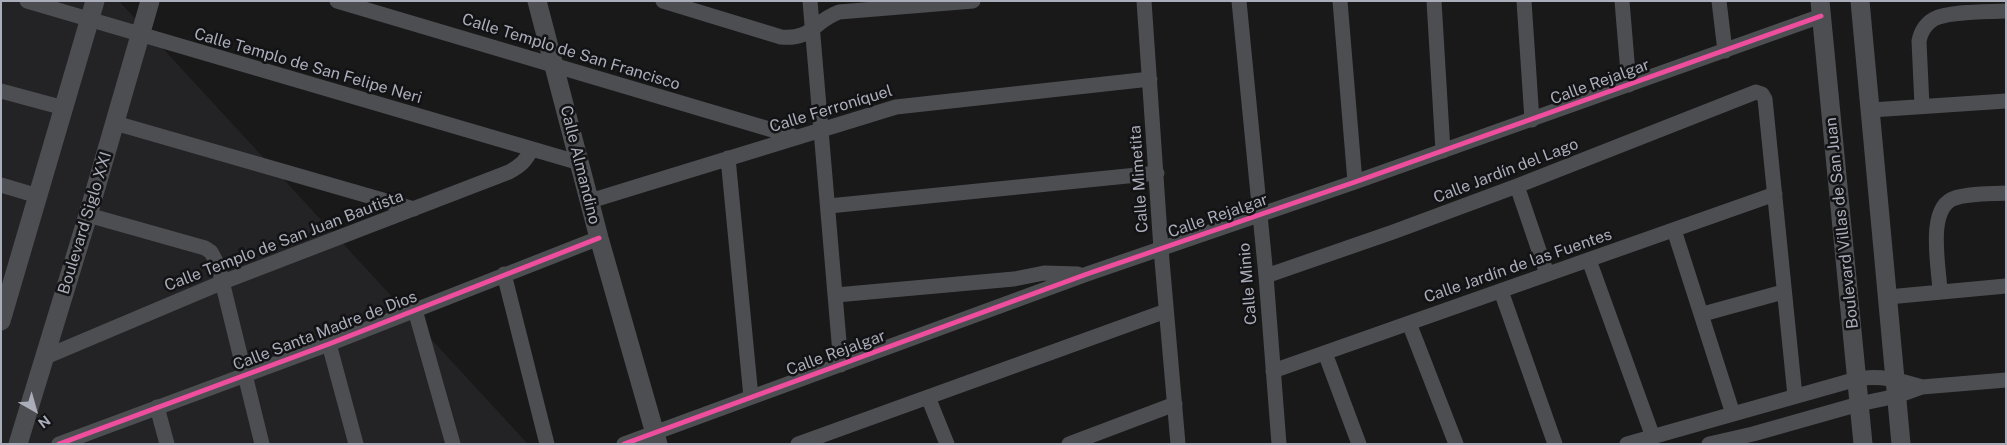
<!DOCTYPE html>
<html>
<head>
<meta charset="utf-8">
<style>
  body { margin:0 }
  #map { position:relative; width:2007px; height:445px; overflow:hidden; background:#191919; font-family:"Public Sans",sans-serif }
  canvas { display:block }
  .frame { position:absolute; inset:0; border:2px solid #aaadba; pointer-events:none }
  .north { position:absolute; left:10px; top:385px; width:50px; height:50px; -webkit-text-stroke:4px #131315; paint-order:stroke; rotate:142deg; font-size:14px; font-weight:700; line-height:20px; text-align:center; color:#aaadba }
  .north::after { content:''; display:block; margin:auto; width:18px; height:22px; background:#aaadba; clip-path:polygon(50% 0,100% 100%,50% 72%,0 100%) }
</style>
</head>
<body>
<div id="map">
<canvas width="2007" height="445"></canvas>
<div class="frame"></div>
<div class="north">N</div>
</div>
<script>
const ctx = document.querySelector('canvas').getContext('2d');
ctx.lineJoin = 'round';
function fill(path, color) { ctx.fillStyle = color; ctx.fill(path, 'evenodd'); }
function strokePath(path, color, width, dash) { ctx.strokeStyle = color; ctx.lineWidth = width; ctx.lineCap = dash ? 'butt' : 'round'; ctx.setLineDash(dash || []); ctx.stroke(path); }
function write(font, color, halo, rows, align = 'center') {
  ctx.font = font + ' "Public Sans",sans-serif'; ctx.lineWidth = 5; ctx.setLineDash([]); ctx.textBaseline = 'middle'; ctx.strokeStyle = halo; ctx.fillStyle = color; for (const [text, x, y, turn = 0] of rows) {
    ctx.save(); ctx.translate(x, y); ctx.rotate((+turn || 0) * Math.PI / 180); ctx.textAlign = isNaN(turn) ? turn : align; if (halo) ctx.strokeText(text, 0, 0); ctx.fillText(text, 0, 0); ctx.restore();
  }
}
fill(new Path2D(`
  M1,1H119L528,444H1Z`), '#232325');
strokePath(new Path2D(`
  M27,1L580,163
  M337,1L796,137
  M663,1L781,37C812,40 814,21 839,12L973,1
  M810,1L841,365
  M1144,1L1161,249L1178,444
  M1239,1L1266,276L1279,444
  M1340,1L1355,182
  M1434,1L1443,151
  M1524,1L1532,120
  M1622,1L1629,85
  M1719,1L1725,51
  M1,91L64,108
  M1922,106L1919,41C1921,31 1925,24 1934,19C1949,11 1988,12 2006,11
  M1871,110L2006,101
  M115,123L414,209
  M728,158L751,397
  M1,185L38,196
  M1517,186L1547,274
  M590,201L896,107L1150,79
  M829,206L1157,173
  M88,215L205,248L211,252L218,265L262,444
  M1674,230L1733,414
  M1589,260L1653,437
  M504,274L547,444
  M1266,276L1393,232L1517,186L1756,92L1762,94L1765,99L1795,396
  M1501,291L1555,444
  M1940,291C1939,267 1926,207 1955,198C1971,193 1990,194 2006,193
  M836,295L1014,279L1044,273L1078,274
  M1888,297L2006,286
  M415,310L453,444
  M1703,314L1783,292
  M1409,323L1456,444
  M329,344L356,444
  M1325,353L1359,444
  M43,358L223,282L509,172C520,166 526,161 531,150
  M1273,371L1775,194
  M928,397L947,444
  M157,407L167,444
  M59,444L329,344L599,238
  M624,444L1087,274L1355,182L1821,16
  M798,444L1166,311
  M1069,444L1175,404
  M1627,444L1857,379C1880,375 1899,380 1922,387
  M1709,444L1753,434L1859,404L1897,396L1922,387L2006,380`), '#4d4e52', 15);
strokePath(new Path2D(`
  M537,1L599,238L658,444
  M1820,1L1863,444
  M1860,1L1901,444
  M1,321L95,1
  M18,444L88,215L150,1`), '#4d4e52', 19);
strokePath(new Path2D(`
  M59,444L329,344L599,238
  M624,444L1087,274L1355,182L1821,16`), '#ef4d9e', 5);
write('16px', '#aaadba', '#131315', [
  ["Calle Templo de San Francisco",571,52,17],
  ["Calle Templo de San Felipe Neri",308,66,16],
  ["Calle Rejalgar",1600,82,-20],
  ["Calle Ferroníquel",831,109,-17],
  ["Calle Almandino",580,165,76],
  ["Calle Jardín del Lago",1506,171,-21],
  ["Calle Mimetita",1139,179,-94],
  ["Calle Rejalgar",1218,216,-19],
  ["Boulevard Siglo XXI",85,223,-73],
  ["Boulevard Villas de San Juan",1842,223,-96],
  ["Calle Templo de San Juan Bautista",284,241,-21],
  ["Calle Jardín de las Fuentes",1518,266,-19],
  ["Calle Minio",1248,284,-95],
  ["Calle Santa Madre de Dios",325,331,-21],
  ["Calle Rejalgar",836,353,-20]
]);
</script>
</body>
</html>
